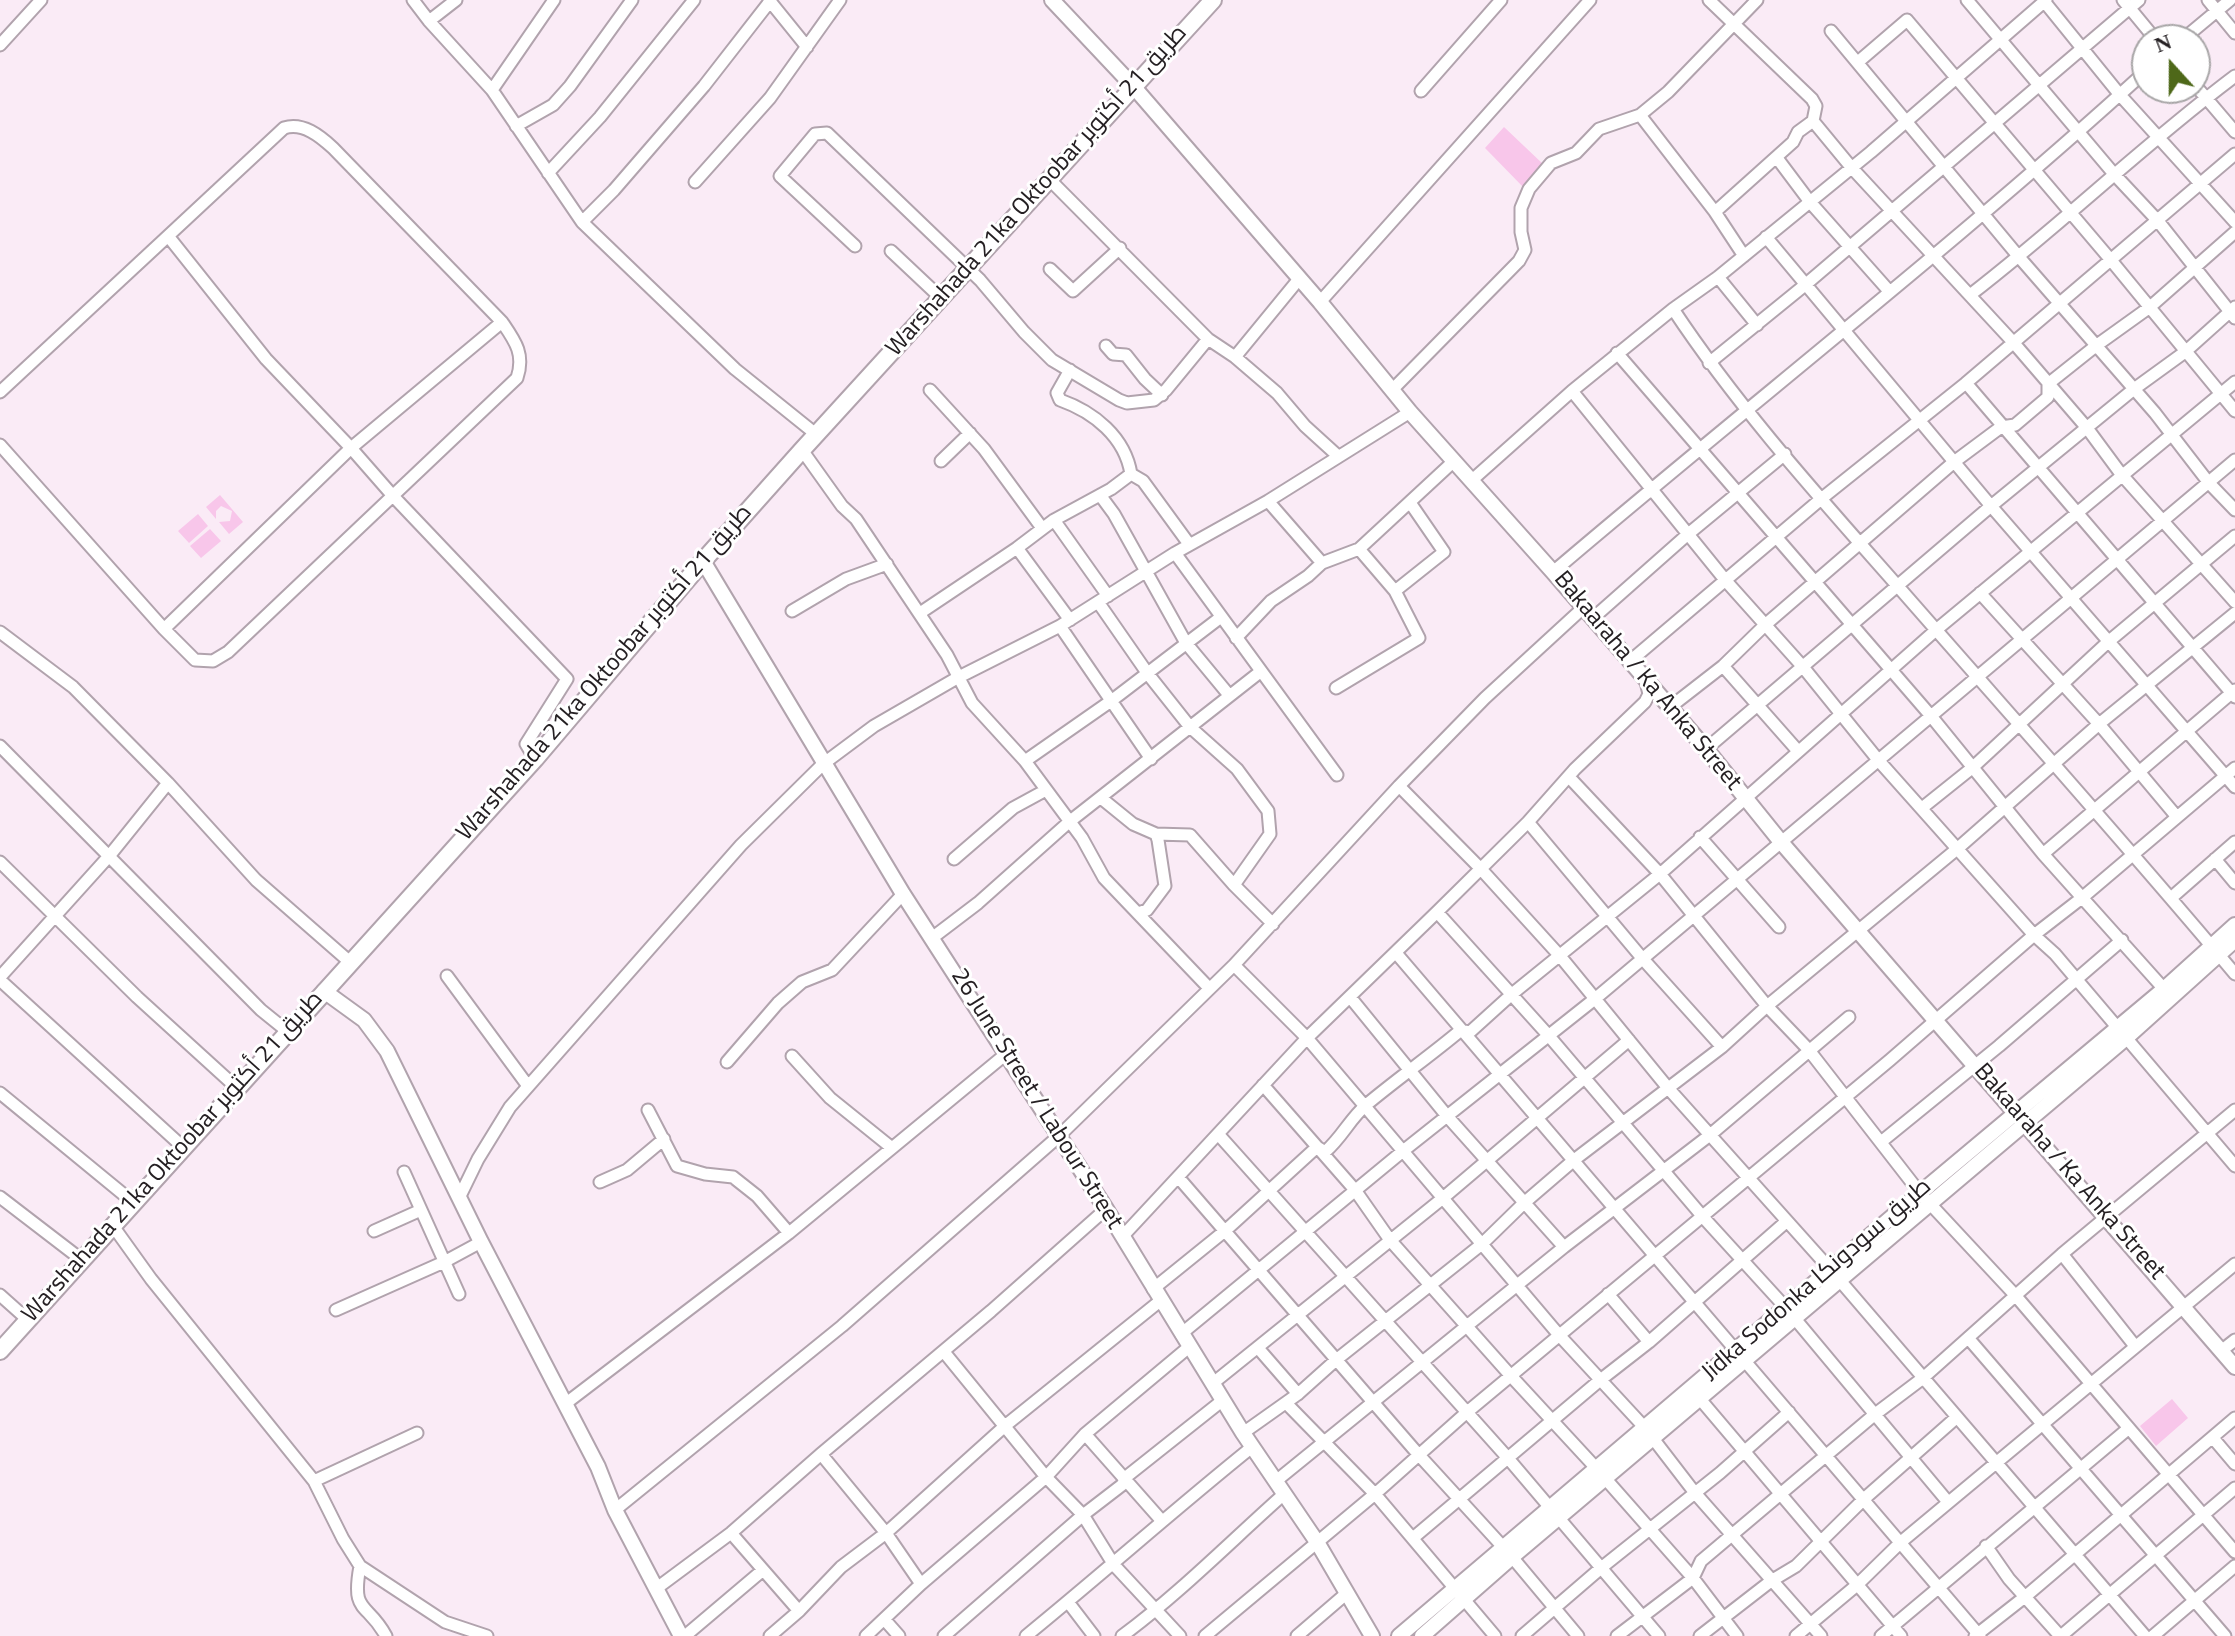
<!DOCTYPE html>
<html>
<head>
<meta charset="utf-8">
<style>
  body { margin:0 }
  #map { position:relative; width:2235px; height:1636px; overflow:hidden; background:#faebf6; font-family:Georgia,serif }
  canvas { display:block }
  .north { position:absolute; left:2131px; top:24px; width:80px; height:80px; box-sizing:border-box; background:#fff; border:2px solid #a8a6a7; border-radius:50%; rotate:339deg; font-size:22px; font-weight:700; line-height:32px; text-align:center; color:#252023 }
  .north::after { content:''; display:block; margin:auto; width:28px; height:36px; background:#4e6819; clip-path:polygon(50% 0,100% 100%,50% 72%,0 100%) }
</style>
</head>
<body>
<div id="map">
<canvas width="2235" height="1636"></canvas>
<div class="north">N</div>
</div>
<script>
const ctx = document.querySelector('canvas').getContext('2d');
ctx.lineJoin = 'round';
function fill(path, color) { ctx.fillStyle = color; ctx.fill(path, 'evenodd'); }
function strokePath(path, color, width, dash) { ctx.strokeStyle = color; ctx.lineWidth = width; ctx.lineCap = dash ? 'butt' : 'round'; ctx.setLineDash(dash || []); ctx.stroke(path); }
function write(font, color, halo, rows, align = 'center') {
  ctx.font = font + ' Georgia,Cairo,serif'; ctx.lineWidth = 6; ctx.setLineDash([]); ctx.textBaseline = 'middle'; ctx.strokeStyle = halo; ctx.fillStyle = color; for (const [text, x, y, turn = 0] of rows) {
    ctx.save(); ctx.translate(x, y); ctx.rotate((+turn || 0) * Math.PI / 180); ctx.textAlign = isNaN(turn) ? turn : align; if (halo) ctx.strokeText(text, 0, 0); ctx.fillText(text, 0, 0); ctx.restore();
  }
}
fill(new Path2D(`
  M1504,127L1544,165L1525,189L1485,148Z
  M220,495L243,522L229,534L219,522L230,521L232,511L221,506L216,511V519L206,507Z
  M198,514L208,526L189,543L178,531Z
  M210,529L221,541L201,558L190,546Z
  M2172,1399L2188,1418L2156,1446L2140,1426Z`), '#f8c6ea');
const street = new Path2D(`
  M413,0L429,21L492,90L582,222L735,369L817,435
  M769,0L807,47
  M1709,0L1812,99L1816,106L1813,121L1798,132L1793,142L1715,212
  M1967,0L2114,174L2158,221L2235,318
  M2043,0L2120,95L2235,222
  M2123,0L2156,40
  M2208,0L2235,33
  M429,21L456,0
  M1831,31L2019,257L2155,413L2209,483L2235,510
  M2182,40L2230,0
  M0,45L41,0
  M1858,62L1907,20L2110,259L2235,411
  M2195,85L2235,132
  M492,90L554,0
  M1421,91L1501,0
  M1640,115L1715,212L1744,256
  M1813,121L1851,167L2013,342L2087,428L2121,474L2235,602
  M516,126L553,105L570,86L632,0
  M1777,158L1810,202L1889,291
  M548,173L600,117L694,0
  M1049,179L1208,339L1235,357L1277,393L1305,426L1338,456
  M695,182L770,98L840,0
  M582,222L614,190L704,86L771,0
  M1766,237L1991,506L2235,787
  M855,246L780,176L815,134L827,133L980,280L1024,332L1052,360L1119,400L1127,403L1154,400L1166,390L1208,339
  M891,251L942,299
  M1050,269L1073,291L1120,248
  M1718,277L1757,325
  M1970,295C2061,225 2143,145 2235,76
  M1320,302L1590,0
  M1673,309C1740,410 1822,500 1902,591C2013,718 2126,844 2235,974
  M1106,346L1113,354L1126,355L1145,379L1162,395
  M1617,353L1931,716L2043,854L2164,989
  M1235,357L1299,279
  M1709,363L1805,285L2139,0
  M1070,370L1057,393L1060,400C1094,412 1125,437 1131,474L1143,481L1189,544
  M1966,383L2235,697
  M930,390L984,449L1042,528
  M1392,390L1519,261L1525,250L1521,232V208L1529,189L1551,163L1576,153L1599,129L1640,115L1668,92L1757,0
  M1572,391L1726,581L1803,667L1879,761L2034,935L2055,954L2235,1166
  M0,392L168,236L266,359L351,448L502,322
  M0,445L164,629L195,660L213,661L228,652L517,378C525,354 515,341 502,322L333,148C320,136 303,122 284,128L168,236
  M802,450L842,506L856,519L947,655L972,703L1025,761L1082,838L1104,878L1209,988
  M941,461L970,433
  M1471,481L1572,391L1673,309L1718,277L1871,152L2046,0
  M1100,495L1114,514L1186,643L1229,695
  M1268,501L1322,563
  M1054,520L1108,596
  M1017,548L1070,620
  M1175,553L1337,775
  M1553,572C1750,404 1955,245 2147,70
  M1395,591L1444,552L1411,504
  M1980,593L2099,724L2177,817
  M1098,602L1148,674L1190,727L1237,769L1268,811L1270,834L1234,885
  M792,611L846,579L887,564
  M920,613L1017,548L1054,520L1111,489L1131,474
  M1592,619L1687,535L1785,454
  M1060,626L1151,759
  M164,629L351,448L393,496L567,679L526,744L535,759
  M0,632L73,687L168,783L256,880L351,963
  M1236,638L1271,601L1308,576L1322,563L1359,549L1454,461
  M1629,662L1821,499L1966,383L2235,154
  M1723,666L1798,751
  M1336,688L1419,638L1395,591L1359,549
  M1669,708L1723,666L1765,625L1954,462L2001,427L2015,425L2048,397V384L2097,345L2150,307L2235,232
  M0,746L261,1010L287,1031
  M1706,749L1991,506L2134,389L2185,352L2235,307
  M1025,761L1111,701L1221,617
  M1569,777L1660,874L1767,1006L1808,1049L1920,1193L2015,1295L2235,1552
  M1399,786L1480,868L1560,956L1668,1088L1830,1269L2145,1636
  M1101,798L1133,824L1156,834L1158,840L1165,886L1147,910L1138,913
  M1922,808L1972,768L2108,642L2235,536
  M1528,822L1642,958L1722,1047
  M1156,834L1190,835L1234,885L1273,924
  M1700,837L1779,927
  M2043,854L2235,690
  M954,859L1013,808L1046,790
  M2215,859L2235,883
  M0,862L137,997L237,1088
  M2171,898L2235,842
  M1437,912L1549,1036L1703,1217L1786,1308L1948,1502
  M932,938L978,903L1069,822L1260,672
  M1396,953L1980,1636
  M1234,965L1307,1038L1559,1335L1645,1428L1695,1493L1821,1636
  M447,976L528,1086
  M0,977L110,855L168,783
  M0,980L184,1148
  M1350,997L1447,1116L1564,1247
  M792,1056L830,1098L892,1148
  M727,1062L778,1003L802,982L832,970L903,894
  M1263,1085L1355,1190L1390,1240L1511,1376L1596,1468L1693,1578L1737,1636
  M0,1093L134,1203
  M648,1110L677,1166L705,1174L733,1177L757,1196L789,1233
  M1218,1134L1507,1457L1659,1636
  M1881,1142L1999,1046L2122,940
  M404,1172L459,1294
  M1178,1177L1418,1454L1503,1547
  M600,1182L627,1170L664,1139
  M460,1196L478,1159L510,1107L741,845L823,764L874,726L957,678L1060,626L1175,553L1268,501L1410,412
  M0,1197L82,1260
  M113,1226L151,1279L314,1481L343,1539L360,1566L445,1622L487,1636
  M374,1231L421,1210
  M1122,1237L1307,1038L1437,912L1528,822L1575,769L1645,702L1649,694L1646,682
  M2062,1254L2135,1346
  M1153,1289L1226,1230L1317,1147L1325,1152C1343,1136 1349,1120 1366,1105C1397,1079 1430,1056 1461,1030L1470,1032L1512,994L1660,874L1936,630L2235,382
  M1608,1294L1649,1342
  M0,1295L28,1320
  M336,1310L444,1262L481,1242
  M1181,1334L1403,1151L1596,998L2235,460
  M1969,1339L2225,1636
  M1258,1348L1298,1394
  M2221,1351L2235,1340
  M944,1352L1046,1477L1083,1515L1114,1565L1180,1636
  M1212,1384L1443,1198L1629,1040
  M1700,1399L1901,1636
  M1286,1403L1375,1494L1495,1636
  M565,1404L789,1233L1006,1054
  M1243,1433L1298,1394L1336,1360L1482,1244L1524,1203L1574,1160L1722,1047L1767,1006L1957,849L2099,724L2235,613
  M1085,1434L1161,1520
  M2213,1438L2235,1464
  M821,1454L886,1533L921,1584
  M314,1481L417,1433
  M1276,1481L1564,1247L1710,1135L1849,1017
  M615,1510L842,1326L1059,1136L1234,965L1399,786L1485,698L1583,608
  M731,1533L799,1611
  M1413,1538L1599,1381L1649,1342L1787,1221
  M1986,1546L2009,1579L2060,1636
  M1512,1557L1578,1636
  M360,1566C351,1615 367,1601 386,1636
  M657,1588L731,1533L821,1454L991,1311L1106,1209
  M1068,1602L1094,1636
  M884,1619L899,1636
  M685,1636L763,1570
  M770,1636L799,1611L841,1567L886,1533L1006,1425L1160,1301
  M866,1636L921,1584L1046,1477L1085,1434L1189,1347
  M944,1636L1083,1515L1122,1485L1126,1477L1223,1400
  M1026,1636C1102,1574 1175,1509 1252,1447
  M1122,1636C1180,1593 1230,1542 1284,1494
  M1205,1636L1375,1494L1466,1413L1890,1060L2034,935L2083,897L2235,768
  M1297,1636L1347,1593
  M1522,1636L1601,1568L1720,1473L1789,1412
  M1617,1636L1693,1578L1701,1561L1874,1415L1923,1378L2062,1254L2235,1110
  M1700,1636L1771,1581L1796,1566L1865,1498L1957,1417
  M1796,1636L1857,1585L1901,1542L2235,1264
  M1881,1636L2129,1428
  M1975,1636L2026,1596L2235,1418
  M2061,1636L2235,1488
  M2153,1636L2235,1566`);
const secondary = new Path2D(`
  M1052,0L1133,86L1320,302L1410,412L1553,572L1706,749L1781,842L2235,1367
  M703,561L903,894L1106,1209L1243,1433L1317,1542L1372,1636
  M324,991L364,1020L387,1051L481,1242L598,1467L615,1510L681,1636
  M1399,1636L1920,1193L2164,989L2235,925
  M1422,1636L1512,1557L2125,1039L2235,940`);
const primary = new Path2D(`
  M0,1351L535,759L703,561L802,450L1213,0`);
strokePath(street, '#b1a3ad', 15);
strokePath(secondary, '#b1a3ad', 18);
strokePath(primary, '#b1a3ad', 20);
strokePath(street, '#fff', 11);
strokePath(secondary, '#fff', 14);
strokePath(primary, '#fff', 16);
write('24px', '#252023', '#fff', [
  ["Warshahada 21ka Oktoobar طريق 21 أكتوبر",1038,192,-48],
  ["Warshahada 21ka Oktoobar طريق 21 أكتوبر",606,674,-49],
  ["Bakaaraha / Ka Anka Street",1646,682,50],
  ["26 June Street / Labour Street",1035,1100,58],
  ["Warshahada 21ka Oktoobar طريق 21 أكتوبر",174,1158,-48],
  ["Bakaaraha / Ka Anka Street",2068,1173,49],
  ["Jidka Sodonka طريق سودونكا",1818,1281,-41]
]);
</script>
</body>
</html>
